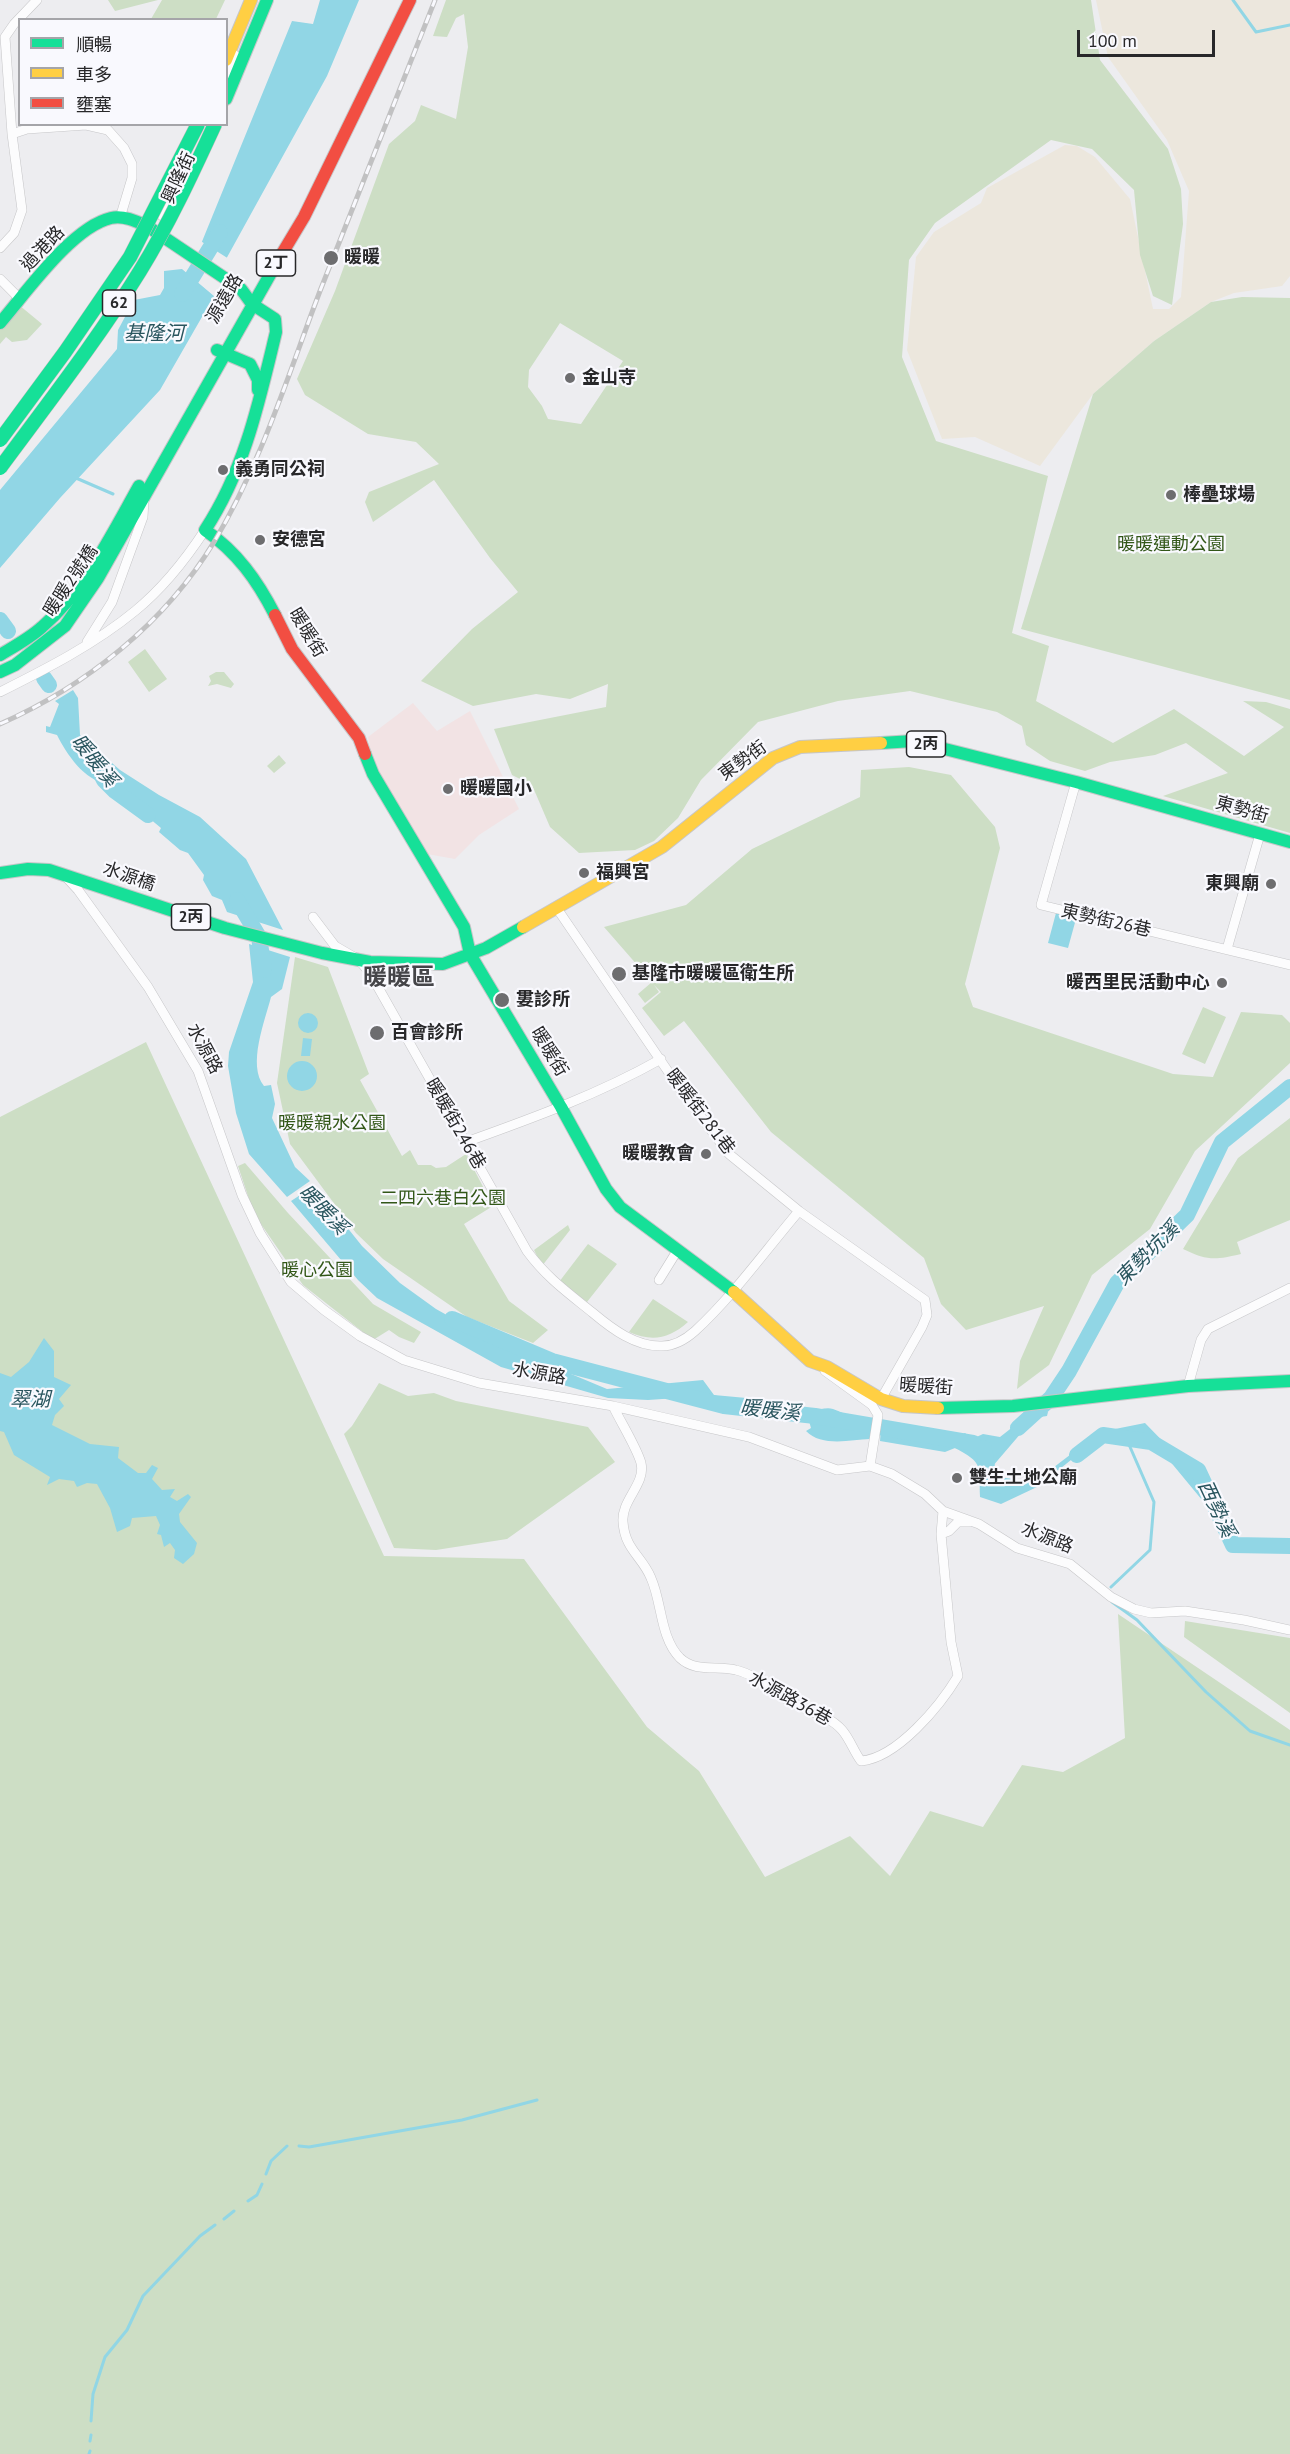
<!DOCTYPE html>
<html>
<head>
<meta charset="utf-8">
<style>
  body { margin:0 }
  #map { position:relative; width:1290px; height:2454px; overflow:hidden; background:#ededf0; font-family:"PT Sans","Noto Sans TC",sans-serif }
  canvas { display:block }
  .legend { position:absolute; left:18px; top:18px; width:210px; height:108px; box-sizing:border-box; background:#f9f9fe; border:2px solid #a5a5a9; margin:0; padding:8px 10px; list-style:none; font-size:18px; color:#28282a }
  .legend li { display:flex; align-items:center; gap:12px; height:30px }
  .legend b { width:30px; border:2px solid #a5a5a9 }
  .scale { position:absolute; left:1077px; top:30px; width:138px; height:27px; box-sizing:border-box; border:3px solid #28282a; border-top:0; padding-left:8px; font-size:18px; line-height:21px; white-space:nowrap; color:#28282a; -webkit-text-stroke:4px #f9f9fe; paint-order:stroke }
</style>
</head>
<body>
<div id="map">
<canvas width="1290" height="2454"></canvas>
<ul class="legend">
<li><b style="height:8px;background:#16e098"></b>順暢</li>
<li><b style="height:8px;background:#ffcf43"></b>車多</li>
<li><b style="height:8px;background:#f24e42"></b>壅塞</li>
</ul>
<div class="scale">100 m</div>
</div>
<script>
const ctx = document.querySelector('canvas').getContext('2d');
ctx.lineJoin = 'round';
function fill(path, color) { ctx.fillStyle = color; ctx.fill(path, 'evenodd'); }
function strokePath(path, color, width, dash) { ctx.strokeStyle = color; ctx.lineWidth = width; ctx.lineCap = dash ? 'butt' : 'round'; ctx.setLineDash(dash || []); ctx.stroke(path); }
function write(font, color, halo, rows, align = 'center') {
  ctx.font = font + ' "PT Sans","Noto Sans TC",sans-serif'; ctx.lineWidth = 4.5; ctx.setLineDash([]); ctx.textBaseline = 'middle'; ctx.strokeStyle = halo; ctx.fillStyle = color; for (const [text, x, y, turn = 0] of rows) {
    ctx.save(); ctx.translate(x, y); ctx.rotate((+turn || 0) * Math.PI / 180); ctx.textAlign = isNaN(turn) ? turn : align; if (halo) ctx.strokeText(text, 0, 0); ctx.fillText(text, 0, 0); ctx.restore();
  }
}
fill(new Path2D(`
  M1096,0H1290V276L1282,286L1234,293L1211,302L1154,341L1093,394L1040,466L975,437L942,439L907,350L916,257L934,232L981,203L987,188L1065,145L1077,146L1095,157L1130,199L1153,309H1169L1181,297L1189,191L1167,140L1108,57Z`), '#ece7dd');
fill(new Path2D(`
  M413,703L437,731L470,711L519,809L479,835L455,859L427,854L374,769L368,737Z`), '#f2e3e4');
fill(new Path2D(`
  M108,0H158L115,11Z
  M162,0H225L216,19H151Z
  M446,0H1091L1100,60L1168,149L1181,189L1183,224L1172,305L1153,296L1140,255L1134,190L1092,149L1051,140L935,223L909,260L902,357L936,441L1048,476L1012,633L1049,646L1036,701L1113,743L1174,709L1244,756L1284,727L1243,701L1266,702L1290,709V833L1163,796L1228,773L1186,743L1155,755L1110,762L1085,771L1050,761L1026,745L1022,726L997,712L910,691L838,701L758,722L701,780L678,818L654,841L635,850L579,853L550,827L532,785L512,775L494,729L606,707L608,684L570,699L536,694L473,706L421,681L472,629L518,592L490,558L434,480L373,522L365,502L369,492L439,464L416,442L368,434L305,395L297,379L335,291L389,144L415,121L421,105L456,119L468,47L464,14L456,18L447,37L433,36ZM560,323L623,361L581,424L548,419L542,406L528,387L529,370Z
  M1242,297L1290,298V700L1021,629L1093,394L1154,341L1211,302Z
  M19,305L42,324L27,340L12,342L6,337L0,344V328Z
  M145,649L167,679L149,692L128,662Z
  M216,672H224L234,684L231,688L217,684L208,686L211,681L209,676Z
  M279,755L286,763L274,773L267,766Z
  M909,767L951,775L995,827L1000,848L965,984L973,1007L1173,1074L1213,1077L1241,1012L1282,1015L1290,1023V1063L1195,1151L1150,1229L1092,1275L1049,1365L1017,1389L1020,1361L1044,1306L966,1330L941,1304L924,1258L771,1132L684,1021L664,1036L642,1008L661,992L654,985L659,992L645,1003L638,994L652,982L604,927L686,905L752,849L860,797L861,770Z
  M295,957L328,967L369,1074L360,1080L402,1156L410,1150L418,1165H431L436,1168L446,1167L466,1154L493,1206L464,1224L509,1301L548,1330L533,1343L467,1317L383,1259L356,1233L290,1144L277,1083Z
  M1203,1007L1226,1017L1205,1064L1182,1054Z
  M146,1042L384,1556L524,1559L647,1727L699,1771L765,1877L850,1836L890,1876L930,1811L983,1827L1022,1765L1063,1772L1125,1738L1118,1614L1290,1730V2454H0V1117Z
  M1290,1118V1220L1237,1242L1241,1254C1215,1260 1208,1261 1183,1249L1238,1158Z
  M245,1163L288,1213L373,1304L421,1332L414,1343L399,1337L389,1330L373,1340L303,1285L254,1214L238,1166Z
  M568,1225L570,1230L542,1266L534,1250Z
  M588,1244L617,1264L587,1302L559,1282Z
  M653,1299L688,1322C669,1339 652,1342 629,1332Z
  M379,1383L408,1396L434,1393L456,1401L588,1427L615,1462L507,1539L436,1550L394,1548L344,1434L352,1426Z
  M1185,1621L1290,1638V1713L1184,1637Z`), '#cddec5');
fill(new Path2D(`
  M320,0H359L327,76L225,261L201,244L292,21L313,24Z
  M182,269L214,296L160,390L60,498L0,568V490L117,349L118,330L134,300L160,295L164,288V271Z
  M73,690L78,698L80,735L120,770L159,795L200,817L246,859L283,930L227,912L222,900L212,896L203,880L204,875L188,853L180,850L159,832L161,828L107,783C85,782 66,753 57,735L46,732V726L50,727L59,704L55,701Z
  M1056,913L1076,919L1068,948L1048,943Z
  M249,944L290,957L282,989L271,997C265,1021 247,1065 264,1086L271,1085L275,1104L272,1118L295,1167L310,1181L287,1197L249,1154L236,1113L228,1066L229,1052L253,982Z
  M298 1023a10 10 0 1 1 20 0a10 10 0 1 1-20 0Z
  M303,1038L312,1039L310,1056H301Z
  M287 1076a15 15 0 1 1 30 0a15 15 0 1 1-30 0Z
  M314,1186L362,1246L400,1283L436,1309L497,1343L607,1389L703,1380L714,1395L768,1400C785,1431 816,1404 833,1409C847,1414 860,1422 873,1428L870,1439C850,1440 821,1447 806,1431L811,1428L809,1421L778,1418L764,1407L743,1402L718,1410L685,1389L677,1398L648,1400L608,1398L501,1367L377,1298L358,1280L291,1201Z
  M44,1338L54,1351V1377L71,1385L59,1399L64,1406L55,1415L52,1425L90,1444L119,1447L118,1458L138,1473H146L152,1465L158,1468L152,1479L162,1490L175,1489L170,1497L177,1501L188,1494L191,1497L179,1514L180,1522L197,1543L194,1554L183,1564L174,1558L175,1550L170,1543L164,1547L161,1535L157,1534L160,1525L156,1516L132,1518L130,1526L117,1532L110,1508L97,1484L87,1483L77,1487L74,1481L59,1479L47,1485L50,1477L14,1455L4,1432L0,1431V1373L11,1377L29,1362Z
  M1048,1412L1047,1416L1034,1418L986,1474L987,1476L1003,1484H1022L1041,1477L1100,1432L1145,1423L1220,1500L1207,1506L1164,1454L1105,1433L1037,1487L1001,1504L980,1497C979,1466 984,1463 955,1448L945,1452L880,1441L881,1429L947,1441L965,1433L972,1439L983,1434L1000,1437L1028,1415Z`), '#91d6e5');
fill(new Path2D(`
  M199,240L229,259L227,263L223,264L199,246Z
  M179,266H184L201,279L217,294V298Z`), '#ededf0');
strokePath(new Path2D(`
  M1233,0L1256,32L1290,25
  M76,478L113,494
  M1111,1587L1150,1550L1154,1502L1127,1440
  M1112,1602L1137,1620L1206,1692L1250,1731L1290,1745
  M299,2146L309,2147L462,2120L537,2100
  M266,2174L271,2161L287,2146
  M248,2201L257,2195L262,2184
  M224,2219L234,2211
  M91,2421L93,2394L105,2357L127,2330L143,2296L200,2236L215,2225
  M90,2441L91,2435
  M89,2454L90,2451`), '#91d6e5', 3);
strokePath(new Path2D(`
  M182,294L220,232
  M0,620L8,631
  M44,678L49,685
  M96,765L104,780L115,791L148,815
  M237,900L259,937L264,970
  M452,1319L552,1361L724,1406L815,1416L973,1443
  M1018,1428L1051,1398L1069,1371L1117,1283L1187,1215L1222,1142L1290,1087
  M984,1448L988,1473L997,1485L1012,1487
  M1077,1455L1103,1435L1151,1442L1198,1470L1233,1545L1290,1546`), '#91d6e5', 16);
const street = new Path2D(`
  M37,0L14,24L5,37L12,134L27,129L86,125L108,130L124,148L132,164V178L120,218
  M226,75L235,55
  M162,216L183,171
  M0,248L14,233L22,210L12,134
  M0,279L20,299
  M87,642L112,602L143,517L144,500
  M0,692C46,669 95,644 135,611C162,589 186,559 205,530
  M1076,782L1041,905L1290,965
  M66,877L78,890L148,987L198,1071L242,1195L260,1233L291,1282L324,1310L360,1336L404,1360L479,1383L613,1406L749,1437L837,1470L870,1466L892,1474L925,1494L943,1511L979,1524L1017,1548L1070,1564L1111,1597L1134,1609L1151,1613L1185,1611L1244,1620L1290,1630
  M556,907L678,1086L729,1154L799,1211L925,1300L927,1315L922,1327L881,1399
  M313,917L335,946L359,960L370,973L527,1251C547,1278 567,1292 593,1313C612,1329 636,1347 662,1346C674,1346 686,1339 695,1331C733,1296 765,1251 799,1211
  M1227,949L1260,834
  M466,1142C533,1118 599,1094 661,1059
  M659,1280L677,1251
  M825,1371L872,1405L878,1415L870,1466
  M1188,1386L1201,1340L1208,1329L1290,1288
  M613,1406C620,1421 637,1448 641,1463C646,1484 621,1500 623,1522C625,1550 642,1556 651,1578C662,1602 660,1638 680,1658C696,1673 717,1665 736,1670C757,1675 773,1692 791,1702C808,1712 829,1715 842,1730C850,1739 854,1752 861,1761C897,1758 940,1706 958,1676L951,1642L941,1534L943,1511
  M941,1534L949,1531L958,1522H969`);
const fast = new Path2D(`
  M226,99L267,0
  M0,323C26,293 72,227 111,218C123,215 136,221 147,226L241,289L252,304L275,319L276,332C259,402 245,469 205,530C237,552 257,580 275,615
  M217,350L250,364L258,380V390
  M0,655C15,646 30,638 42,627C85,590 112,534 139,486
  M0,672L15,665L65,626L98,578L280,257
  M881,743L913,741L1076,782L1290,842
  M365,754L373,774L464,927L470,954L561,1107L606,1189L620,1207L734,1292
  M0,873L28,869L49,870L225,928L322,953L370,962L443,964L486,948L523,927
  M938,1408L1013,1406L1188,1386L1290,1381`);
const slow = new Path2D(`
  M226,60L251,0
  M523,927L662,847L773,758L800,747L881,743
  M734,1292L810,1361L827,1367L881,1399L903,1406L938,1408`);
const jam = new Path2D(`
  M280,257L304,217L410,0
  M275,615L292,649L359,738L365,754`);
strokePath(street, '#c6c6c8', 10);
strokePath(fast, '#c6c6c8', 14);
strokePath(slow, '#c6c6c8', 14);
strokePath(jam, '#c6c6c8', 14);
strokePath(street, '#fcfcfd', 9);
strokePath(fast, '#16e098', 12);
strokePath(slow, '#ffcf43', 12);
strokePath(jam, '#f24e42', 12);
const rail = new Path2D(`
  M0,724C86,686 165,623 214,542C261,464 288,375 320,291C358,194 397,97 435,0`);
strokePath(rail, '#c1c1c2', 5);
strokePath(rail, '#f9f9fe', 3, [9]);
const fastBridge = new Path2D(`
  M0,440L65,352L130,257L198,124
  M0,468C48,403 98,339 140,271C169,224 192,174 215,124`);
strokePath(fastBridge, '#c3bcbd', 15, []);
strokePath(fastBridge, '#16e098', 14);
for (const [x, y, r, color] of [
  [331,258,8,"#6d6d6f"],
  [570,378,6,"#6d6d6f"],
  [223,470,6,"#6d6d6f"],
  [1171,495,6,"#6d6d6f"],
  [260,540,6,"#6d6d6f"],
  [448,789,6,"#6d6d6f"],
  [584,873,6,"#6d6d6f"],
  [1271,884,6,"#6d6d6f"],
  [619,974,8,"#6d6d6f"],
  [1222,983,6,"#6d6d6f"],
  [502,1000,8,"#6d6d6f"],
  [377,1033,8,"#6d6d6f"],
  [706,1154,6,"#6d6d6f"],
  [957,1478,6,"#6d6d6f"]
]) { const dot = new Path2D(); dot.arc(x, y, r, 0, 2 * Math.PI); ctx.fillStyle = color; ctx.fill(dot); strokePath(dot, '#f9f9fe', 2); }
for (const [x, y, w] of [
  [276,263,39],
  [119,303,33],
  [926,744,39],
  [191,917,39]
]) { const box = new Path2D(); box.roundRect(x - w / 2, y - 13, w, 26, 4.5); ctx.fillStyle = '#f9f9fe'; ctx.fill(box); strokePath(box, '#28282a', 1.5); }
write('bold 16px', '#28282a', null, [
  ["2丁",276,263],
  ["62",119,303],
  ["2丙",926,744],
  ["2丙",191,917]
]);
write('18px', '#28282a', '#f9f9fe', [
  ["興隆街",179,178,-65],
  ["過港路",43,249,-47],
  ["源遠路",225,299,-60],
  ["暖暖2號橋",71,581,-56],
  ["暖暖街",307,633,59],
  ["東勢街",743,761,-36],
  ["東勢街",1242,810,16],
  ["水源橋",129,877,19],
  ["東勢街26巷",1106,921,13],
  ["水源路",204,1049,62],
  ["暖暖街",549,1052,59],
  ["暖暖街281巷",700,1112,53],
  ["暖暖街246巷",455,1124,60],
  ["水源路",539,1374,10],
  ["暖暖街",926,1387,4],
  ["水源路",1047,1538,22],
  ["水源路36巷",790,1699,29]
]);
write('bold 18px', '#28282a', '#f9f9fe', [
  ["暖暖",344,258],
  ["金山寺",582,378],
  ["義勇同公祠",235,470],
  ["棒壘球場",1183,495],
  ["安德宮",272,540],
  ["暖暖國小",460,789],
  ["福興宮",596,873],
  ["東興廟",1259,884,"right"],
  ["基隆市暖暖區衛生所",632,974],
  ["暖西里民活動中心",1210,983,"right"],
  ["婁診所",516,1000],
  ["百會診所",391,1033],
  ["暖暖教會",694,1154,"right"],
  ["雙生土地公廟",969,1478]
], 'left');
write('18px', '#325718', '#f9f9fe', [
  ["暖暖運動公園",1171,545],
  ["暖暖親水公園",332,1124],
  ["二四六巷白公園",443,1199],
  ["暖心公園",317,1271]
]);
write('italic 20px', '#29555e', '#f9f9fe', [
  ["基隆河",154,334],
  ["暖暖溪",94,761,51],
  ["暖暖溪",323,1210,46],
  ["東勢坑溪",1148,1254,-45],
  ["翠湖",30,1400],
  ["暖暖溪",770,1411,6],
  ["西勢溪",1216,1509,65]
]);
write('bold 24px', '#454549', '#f9f9fe', [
  ["暖暖區",399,978]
]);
</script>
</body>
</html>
